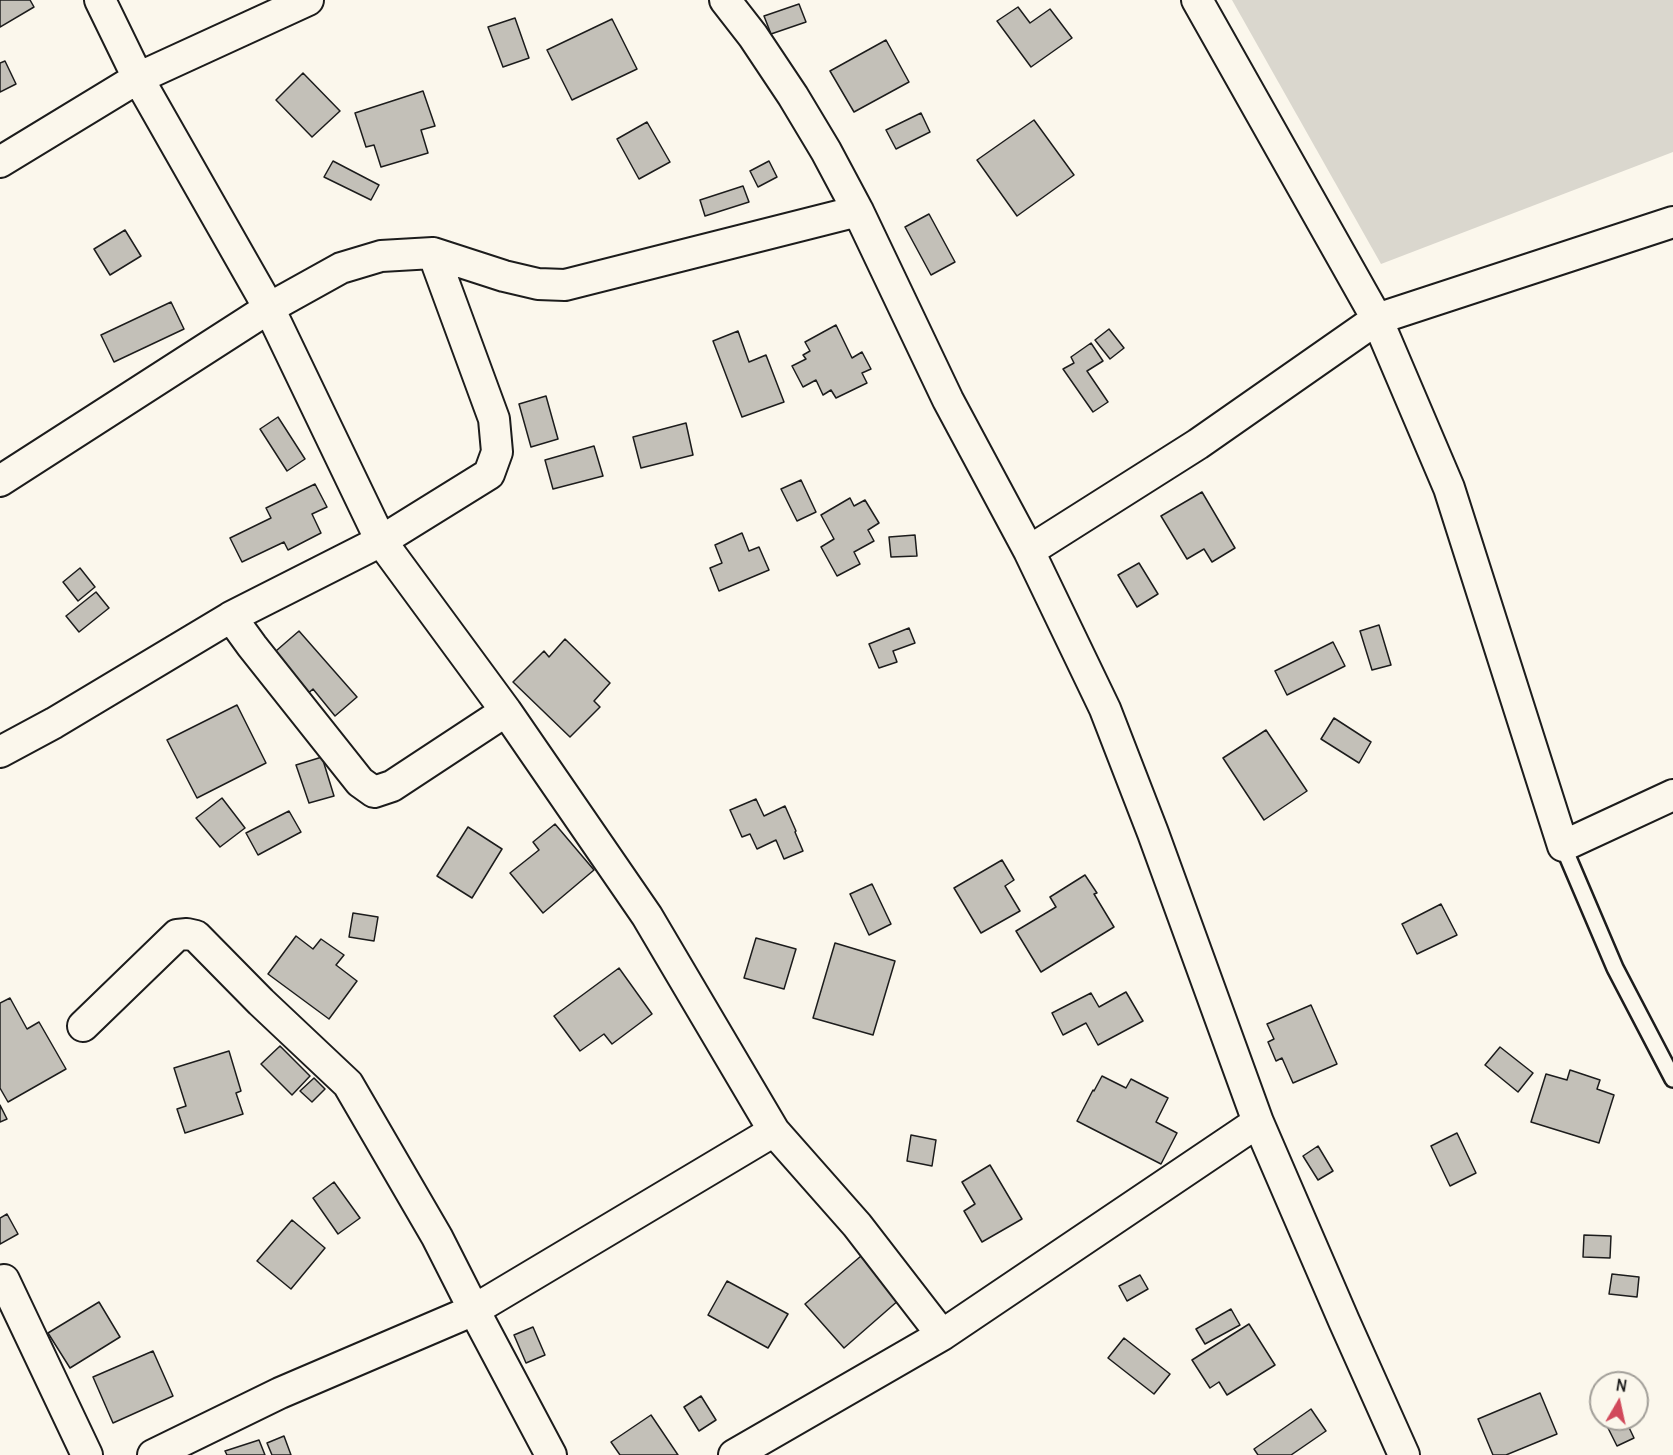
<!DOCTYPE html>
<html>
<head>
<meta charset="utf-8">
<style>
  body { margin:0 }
  #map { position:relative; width:1673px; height:1455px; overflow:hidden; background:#fbf7ec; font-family:Delius,sans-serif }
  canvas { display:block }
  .north { position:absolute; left:1589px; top:1371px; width:60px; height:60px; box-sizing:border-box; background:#fbf7ec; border:2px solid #a29f99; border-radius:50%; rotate:9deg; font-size:16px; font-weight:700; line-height:24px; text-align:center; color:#1c1c1c }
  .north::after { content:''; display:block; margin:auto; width:21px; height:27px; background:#d1495b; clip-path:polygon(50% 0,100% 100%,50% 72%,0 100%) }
</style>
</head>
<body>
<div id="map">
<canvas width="1673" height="1455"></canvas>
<div class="north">N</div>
</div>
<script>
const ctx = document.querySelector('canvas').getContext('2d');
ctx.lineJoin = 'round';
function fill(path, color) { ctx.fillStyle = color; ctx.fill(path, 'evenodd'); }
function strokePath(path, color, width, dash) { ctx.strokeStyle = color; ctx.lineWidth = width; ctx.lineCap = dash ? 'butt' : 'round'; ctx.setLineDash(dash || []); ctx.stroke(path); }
fill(new Path2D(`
  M1232,0H1673V152L1381,264Z`), '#dad7ce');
const building = new Path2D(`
  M0,0H30L34,7L0,27Z
  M799,4L806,22L771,34L764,16Z
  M1018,7L1030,23L1050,9L1072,38L1031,67L997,21Z
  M515,18L529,58L503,67L488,27Z
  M612,19L637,69L572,100L547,50Z
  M886,40L909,82L854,112L830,71Z
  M5,61L16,84L0,92V63Z
  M303,73L340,111L312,137L276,100Z
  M423,91L435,126L421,130L428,153L381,167L374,145L366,147L355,113Z
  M921,113L930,132L896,149L886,130Z
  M1034,120L1074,175L1017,216L977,160Z
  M647,122L670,162L639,179L617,139Z
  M333,161L379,185L371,200L324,177Z
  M769,161L777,177L758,187L750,171Z
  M743,186L749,202L705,216L700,200Z
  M929,214L955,262L931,275L905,227Z
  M125,230L141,256L110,275L94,249Z
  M171,302L184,329L114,362L101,335Z
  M836,325L852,358L862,352L871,369L862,373L867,383L836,398L831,390L823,395L816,380L803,387L792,366L806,359L803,355L810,351L805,342Z
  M1109,329L1124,348L1110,359L1095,340Z
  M738,331L749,362L766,355L784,402L742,417L713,341Z
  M1091,343L1103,361L1087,371L1108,402L1093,412L1063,369L1074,363L1071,357Z
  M546,396L558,439L531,447L519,404Z
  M278,417L305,459L287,471L260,429Z
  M686,423L693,455L641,468L633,437Z
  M594,446L603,476L553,489L545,460Z
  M801,480L816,512L797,521L781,489Z
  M315,484L327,507L312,514L321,533L288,550L284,542L242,562L230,538L271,518L266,508Z
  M1202,492L1235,548L1212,562L1204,549L1187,559L1161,516Z
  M850,498L854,506L865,500L879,523L868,530L874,541L854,552L860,564L837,576L821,547L834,539L821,515Z
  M742,533L749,551L759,547L769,570L719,591L710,568L722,563L715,545Z
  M915,535L917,556L891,557L889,537Z
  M1139,563L1158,594L1137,607L1118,575Z
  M80,568L95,587L78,601L63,582Z
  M96,592L109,608L79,632L66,616Z
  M1379,625L1391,665L1372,670L1360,631Z
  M909,628L915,643L893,651L897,662L879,668L869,644Z
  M299,631L357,697L335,716L313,689L304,697L269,657Z
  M565,639L610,683L594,701L600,707L570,737L513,682L544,651L549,657Z
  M1333,642L1345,666L1287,695L1275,671Z
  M237,705L266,763L197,798L167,740Z
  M1334,718L1371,742L1359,763L1321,739Z
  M1266,730L1307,791L1264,820L1223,758Z
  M322,757L334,796L309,803L296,765Z
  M222,798L245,828L220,847L196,818Z
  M756,799L764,816L785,806L796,831L795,832L803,851L784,859L776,840L757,849L750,834L742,837L730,810Z
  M289,811L301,832L258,855L246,833Z
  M555,824L594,870L543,913L510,873L539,850L533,842Z
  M468,827L502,849L472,898L437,876Z
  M1002,860L1014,880L1005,886L1020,911L981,933L954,888Z
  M1085,875L1097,893L1094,894L1114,927L1041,972L1016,931L1056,907L1050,897Z
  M872,884L891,924L869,935L850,894Z
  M1441,904L1457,935L1417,954L1402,924Z
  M353,913L378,917L374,941L349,937Z
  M296,936L313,949L321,939L344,955L336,965L357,981L329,1019L268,974Z
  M756,938L796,949L784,989L744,978Z
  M835,943L895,961L873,1035L813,1018Z
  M619,968L652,1014L612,1044L604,1034L580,1051L554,1016Z
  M1126,992L1143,1021L1098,1045L1086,1023L1063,1035L1052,1013L1091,993L1099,1007Z
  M10,998L27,1029L39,1022L66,1069L8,1102L0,1088V1003Z
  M1311,1005L1337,1064L1293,1083L1282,1058L1276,1061L1268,1042L1274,1039L1267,1024Z
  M280,1046L310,1076L292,1095L261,1064Z
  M1500,1047L1533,1073L1518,1092L1485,1065Z
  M229,1051L241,1091L236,1093L243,1114L185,1133L177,1109L186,1106L174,1068Z
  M1570,1070L1600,1080L1597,1089L1614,1095L1599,1143L1531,1122L1546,1074L1567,1080Z
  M1102,1076L1126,1088L1131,1079L1168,1098L1156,1122L1177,1133L1161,1164L1077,1121L1093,1090L1094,1091Z
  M314,1078L325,1089L312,1102L300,1091Z
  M0,1105L7,1119L0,1122Z
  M1457,1133L1476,1173L1450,1186L1431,1146Z
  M911,1135L936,1140L932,1166L907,1161Z
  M1318,1146L1333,1171L1318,1180L1303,1156Z
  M990,1165L1022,1219L982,1242L964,1211L975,1204L962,1182Z
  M334,1182L360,1218L338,1234L313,1198Z
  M7,1214L18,1234L0,1244V1218Z
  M292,1220L325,1248L291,1289L257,1261Z
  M1584,1235L1611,1236L1610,1258L1583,1257Z
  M861,1256L900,1299L844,1348L805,1304Z
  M1612,1274L1639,1277L1637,1297L1609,1294Z
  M1140,1275L1148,1289L1127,1301L1119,1286Z
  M727,1281L788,1314L768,1348L708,1315Z
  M99,1302L120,1337L70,1368L48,1333Z
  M1231,1309L1240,1325L1205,1344L1196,1329Z
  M1249,1324L1275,1365L1227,1395L1219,1382L1210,1388L1192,1360Z
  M533,1327L545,1355L526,1363L514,1335Z
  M1124,1338L1170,1374L1154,1394L1108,1358Z
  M153,1351L173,1396L113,1423L93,1377Z
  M1540,1393L1557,1434L1506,1455H1493L1478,1419Z
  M701,1396L716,1420L699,1431L684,1407Z
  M1311,1409L1326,1431L1291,1455H1258L1254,1449Z
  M651,1415L678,1455H620L611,1442Z
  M1617,1419H1625L1634,1438L1617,1446L1606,1424Z
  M284,1436L291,1455H272L267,1443Z
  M259,1440L265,1455H227L225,1451Z`);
fill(building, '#c3c0b8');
strokePath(building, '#1c1c1c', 1.5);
const service = new Path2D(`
  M1563,846L1615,968L1673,1079`);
const minor = new Path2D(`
  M100,0L138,78L269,308L381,541L231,617
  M725,0L753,36L793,96L826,151L858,211L948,400L1029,551L1105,709L1153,833L1258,1122L1344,1321L1404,1455
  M1197,0L1377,319L1449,488L1563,846L1673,795
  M0,162L138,78L308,0
  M433,253L494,419L497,452L489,474L381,541L506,711L647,916L774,1131L857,1225L942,1335
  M0,481L269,308L341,268L381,256L433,253L504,276L538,284L565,285L858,211
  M1029,551L1198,444L1377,319L1673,222
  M0,752L54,723L231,617L252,646L360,782L374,792L392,786L506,711
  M83,1026L177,935L187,934L196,936L261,1002L348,1084L437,1237L474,1310L551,1455
  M4,1280L87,1455
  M153,1455L280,1393L474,1310L774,1131
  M734,1455L942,1335L1258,1122`);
strokePath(service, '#1c1c1c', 20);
strokePath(minor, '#1c1c1c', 34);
strokePath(service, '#fbf7ec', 15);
strokePath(minor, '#fbf7ec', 30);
</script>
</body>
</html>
